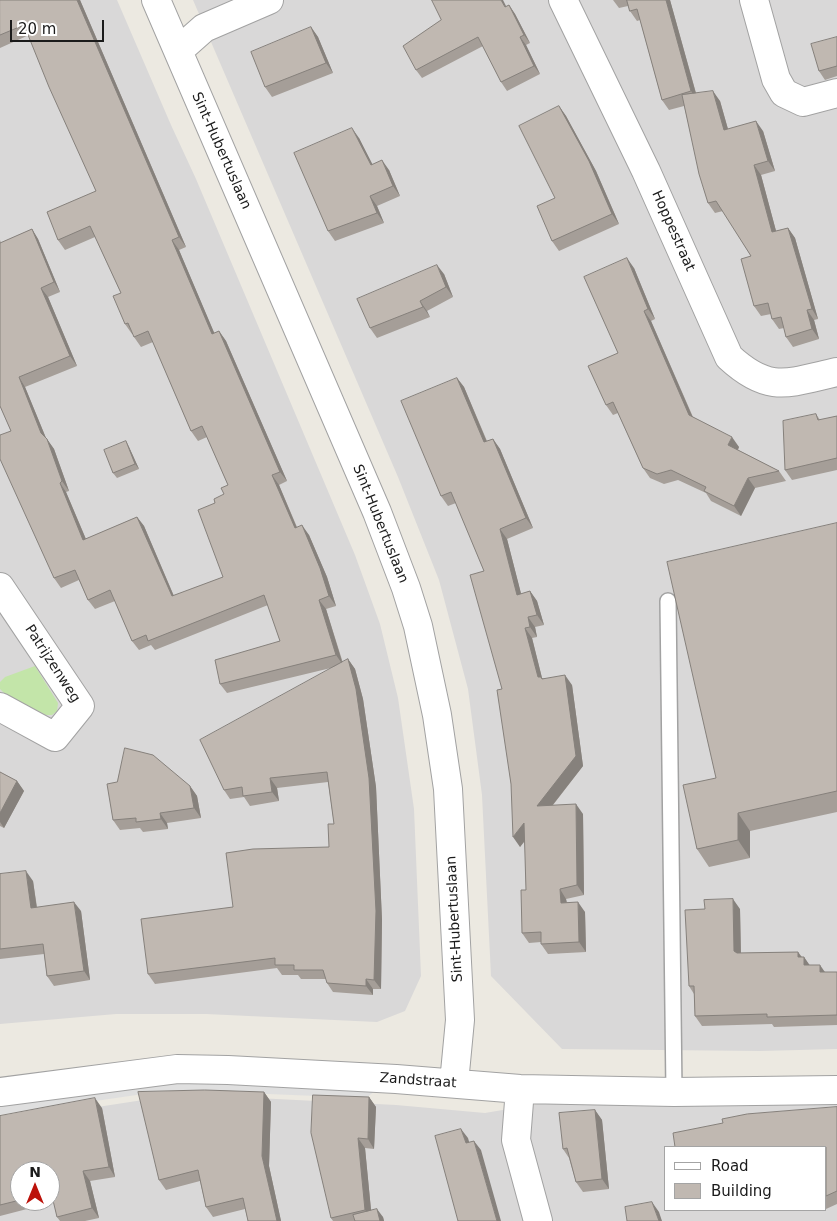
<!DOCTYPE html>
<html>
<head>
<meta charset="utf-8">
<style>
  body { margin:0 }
  #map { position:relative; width:837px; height:1221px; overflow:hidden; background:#ece9e1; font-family:"DejaVu Sans",sans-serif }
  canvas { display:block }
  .legend { position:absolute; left:664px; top:1146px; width:162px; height:65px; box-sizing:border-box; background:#fff; border:1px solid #a4a4a4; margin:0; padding:6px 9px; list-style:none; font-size:15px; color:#1b1b1b }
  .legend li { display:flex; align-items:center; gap:10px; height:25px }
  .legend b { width:25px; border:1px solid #a4a4a4 }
  .north { position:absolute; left:10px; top:1161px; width:50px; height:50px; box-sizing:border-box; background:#fff; border:1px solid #a4a4a4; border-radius:50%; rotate:0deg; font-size:14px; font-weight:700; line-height:20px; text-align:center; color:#1b1b1b }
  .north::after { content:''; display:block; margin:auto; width:18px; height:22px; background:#bc120a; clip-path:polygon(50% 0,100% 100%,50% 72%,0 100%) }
  .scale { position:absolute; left:10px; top:20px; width:94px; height:22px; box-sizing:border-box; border:2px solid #1b1b1b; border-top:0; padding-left:6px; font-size:15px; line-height:18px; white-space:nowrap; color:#1b1b1b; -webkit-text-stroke:4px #fff; paint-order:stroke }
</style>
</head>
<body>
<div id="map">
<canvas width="837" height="1221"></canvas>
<ul class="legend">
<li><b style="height:6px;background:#fff"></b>Road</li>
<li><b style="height:14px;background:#c0b8b1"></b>Building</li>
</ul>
<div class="north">N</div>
<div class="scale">20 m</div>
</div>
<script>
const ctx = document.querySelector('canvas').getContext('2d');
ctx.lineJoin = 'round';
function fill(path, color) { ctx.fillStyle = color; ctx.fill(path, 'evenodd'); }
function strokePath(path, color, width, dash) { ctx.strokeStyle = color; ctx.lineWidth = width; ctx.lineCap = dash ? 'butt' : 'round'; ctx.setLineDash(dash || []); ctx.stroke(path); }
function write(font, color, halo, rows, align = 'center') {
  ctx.font = font + ' "DejaVu Sans",sans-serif'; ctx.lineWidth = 4.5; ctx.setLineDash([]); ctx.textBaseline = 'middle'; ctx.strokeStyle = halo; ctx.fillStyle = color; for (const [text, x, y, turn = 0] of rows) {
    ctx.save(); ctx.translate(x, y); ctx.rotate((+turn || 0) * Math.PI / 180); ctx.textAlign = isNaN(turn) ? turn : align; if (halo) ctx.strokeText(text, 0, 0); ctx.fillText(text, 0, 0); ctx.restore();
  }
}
fill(new Path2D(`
  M0,0H117L171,125L196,179L355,555L380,624L398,698L414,809L421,976L405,1011L377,1022L206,1014H116L0,1024Z
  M193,0H837V1049L760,1051L562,1049L491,976L482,795L468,689L439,580L398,477Z
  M196,1095L396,1105L485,1113L549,1102L756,1105L837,1102V1221H0V1122L143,1100ZM666,1147H826V1210H666ZM20,1171H50V1201H20Z`), '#d9d8d8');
fill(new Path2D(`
  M35,666L58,703L57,711L52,715H46L5,694L0,689V682L5,677Z`), '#c3e5a9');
fill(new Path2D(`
  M193,1082L376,1090L366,1098L194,1091L143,1094L0,1115V1105L157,1084Z`), '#dfdfdf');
const lane = new Path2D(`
  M668,601L674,1092`);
const street = new Path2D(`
  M156,0L377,512L406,588L418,626L437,715L448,789L460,1020L454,1083
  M563,0L646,171L729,357C769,394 788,383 837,372
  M754,0L776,79L784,93L803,102L837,93
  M178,51L204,28L269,0
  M0,587L80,706L55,737L0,707
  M520,1089L516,1140L538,1221
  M0,1092L177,1069L228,1070L396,1079L520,1089L674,1092L837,1090`);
strokePath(lane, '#a2a2a2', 18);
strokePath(street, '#a2a2a2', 30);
strokePath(lane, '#fff', 15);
strokePath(street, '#fff', 28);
fill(new Path2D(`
  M0,0H80L186,247L179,250L214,333L219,331L226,341L287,481L279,485L297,527L309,535L327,577L336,606L326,609L343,663L348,659L355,669L363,699L376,787L382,920L381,989H373V995L333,992L327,983L326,979H301L298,975H282L277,968L155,984L148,974L233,907L329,847L334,824L328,782L277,788L279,801L250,806L244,797L230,799L224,790L335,667L227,693L220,684L280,641L268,605L155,650L151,645L139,650L132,641L115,601L95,609L88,600L79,580L61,588L54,578L11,431L0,406V240L1,243L32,229L38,239L60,292L48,297L77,366L25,387L46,438L54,449L69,491L66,492L86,539L137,517L144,526L174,596L223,577L215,503L224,494L228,485L207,437L198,441L191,431L153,342L141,347L134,337L133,334H132L125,324L121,293L95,237L65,250L58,240L96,191L29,35L0,48Z
  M613,0H670L696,93L720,101L728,129L763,131L775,171L761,175L776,231L788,228L795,238L818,319L814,320L819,339L793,347L786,337L784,328L779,329L772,319L771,314L761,316L754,306L751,256L723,211L715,213L708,203L684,106L669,110L662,100L640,20L637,21L630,11L628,6L619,8Z
  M509,5L515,14L530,43L526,45L540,74L507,91L501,82L483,46L422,78L416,70Z
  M311,27L318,37L333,73L272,97L265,87Z
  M837,37V76L825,80L819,71Z
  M559,106L566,116L596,171L619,224L559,251L552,241L555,198Z
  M359,138L372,165L389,170L400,196L377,206L384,223L335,241L328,231Z
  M634,268L655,319L651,321L693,417L739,447L738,450L779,471L786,481L755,488L741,516L711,501L706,493L678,480L664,484L650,478L643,468L618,413L613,415L606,405L618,353Z
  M444,274L453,297L427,311L430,317L377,338L370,328Z
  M457,378L464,387L487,441L493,439L500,449L533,528L507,539L521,594L530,591L537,601L544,625L535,627L537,637L532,638L542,678L572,685L583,766L553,805L583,814L584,895L566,899L567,902L585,912L586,952L548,954L541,944V942L529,943L522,933L526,890L525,841L520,847L511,784L502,689L484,571L456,503L448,506L441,496Z
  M816,414L820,420L837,416V470L792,480L785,470Z
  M126,441L129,447L139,469L117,478L113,473Z
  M837,523V812L750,831V858L709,867L697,849L716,778Z
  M0,772L17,781L24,791L4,828L0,826Z
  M190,786L197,796L201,818L167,823L168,829L143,832L140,828L120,830L113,820Z
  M0,874L33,881L37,907L81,911L90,980L54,986L47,976L44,954L0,959Z
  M705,909H740L741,953L798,952L802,957H804L809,965L825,972H837V1025L774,1027L772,1024L702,1026L695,1016L694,994L689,986Z
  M264,1092L271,1102L269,1166L281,1221H248L245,1209L213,1217L206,1207L200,1181L166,1190L159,1180Z
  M369,1097L376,1107L374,1149L365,1148L371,1210L383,1217L384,1221H333L331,1218Z
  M837,1107V1204L826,1209V1147Z
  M102,1108L115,1177L90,1181L99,1218L85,1221H60L57,1217L54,1202L0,1216V1116ZM20,1171H50V1201H20Z
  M595,1110L602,1120L609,1189L583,1192L576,1182L569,1158L563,1149Z`), '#a59e98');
fill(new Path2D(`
  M77,0H80L186,247L179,237Z
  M501,0H503L511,16L505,7Z
  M666,0H670L698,101L691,91Z
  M509,5L515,14L530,43L524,35Z
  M311,27L318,37L333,73L326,63Z
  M520,37L526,45L540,74L534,66Z
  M713,91L720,101L731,140L724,130Z
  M559,106L566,116L596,171L619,224L612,214Z
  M756,121L763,131L775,171L768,161Z
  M352,128L359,138L378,175L371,165Z
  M382,160L389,170L400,196L393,186Z
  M754,165L761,175L779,242L772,232Z
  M370,196L377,206L384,223L377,213Z
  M788,228L795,238L818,319L812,309Z
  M32,229L38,239L60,292L54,282Z
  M172,240L179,250L219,344L212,334Z
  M627,258L634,268L655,319L648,309Z
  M437,265L444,274L453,297L446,287Z
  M41,288L48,297L77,366L70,356Z
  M420,301L427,311L430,317L423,307Z
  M807,310L814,320L819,339L812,329Z
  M644,311L651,321L696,425L689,415Z
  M219,331L226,341L287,481L280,472Z
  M19,377L25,387L48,443L41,433Z
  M457,378L464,387L491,452L484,442Z
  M732,437L739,447L735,455L728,445Z
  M47,439L54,449L69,491L62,481Z
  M493,439L500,449L533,528L526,518Z
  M126,441L129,447L139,469L135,464Z
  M272,475L279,485L301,538L295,528Z
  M748,478L755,488L741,516L734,506Z
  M60,483L66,492L90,549L83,540Z
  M137,517L144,526L178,606L172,596Z
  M302,525L309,535L327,577L336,606L329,596Z
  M500,529L507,539L524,605L517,595Z
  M530,591L537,601L544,625L537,615Z
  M319,600L326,609L343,665L336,655Z
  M528,617L535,627L537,637L530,627Z
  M525,628L532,638L542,678L548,687L538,677Z
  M348,659L355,669L363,699L376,787L382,920L381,989L374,980Z
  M565,675L572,685L583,766L544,816L537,806Z
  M270,778L277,788L279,801L272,792Z
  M17,781L24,791L4,828L0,822V813Z
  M190,786L197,796L201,818L194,808Z
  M576,804L583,814L584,895L577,885Z
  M160,813L167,823L168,829L161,819Z
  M738,813L750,831V858L738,840Z
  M524,823L531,832L520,847L513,837Z
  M26,871L33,881L38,917L31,908Z
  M560,889L566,899L568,913L561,903Z
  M733,899L740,909L741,961L734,951Z
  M74,902L81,911L90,980L84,971Z
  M578,902L585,912L586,952L579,942Z
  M798,952L804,961V957L811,967V975L798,957Z
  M820,965L827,975L820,972Z
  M366,979L373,989V995L366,986Z
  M264,1092L271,1102L269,1166L281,1221H277L262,1156Z
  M369,1097L376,1107L374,1149L368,1139Z
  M95,1098L102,1108L115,1177L109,1167Z
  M595,1110L602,1120L609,1189L602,1179Z
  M461,1129L468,1138L472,1152L466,1143Z
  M358,1138L365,1148L372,1220L365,1210Z
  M474,1141L481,1150L501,1221H497Z
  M83,1171L90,1181L99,1218L92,1208Z
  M652,1202L659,1212L662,1221H659Z
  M377,1209L383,1217L384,1221H380Z`), '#86817c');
const building = new Path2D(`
  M0,0H77L179,237L172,240L212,334L219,331L280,472L272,475L295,528L302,525L320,568L329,596L319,600L336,655L220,684L215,660L280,641L264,595L148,641L146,635L132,641L110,590L88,600L75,570L54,578L0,459V435L11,431L0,406V243L32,229L54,282L41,288L70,356L19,377L41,433L47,439L62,481L60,483L83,540L137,517L172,596L223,577L198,510L215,503L214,499L224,494L221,488L228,485L202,426L191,431L148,331L134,337L128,323L125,324L113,296L121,293L90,226L58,240L47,212L96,191L49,87L24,25L0,35Z
  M432,0H501L505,7L509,5L524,35L520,37L534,66L501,82L478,37L416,70L403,46L441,20Z
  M627,0H666L691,91L662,100L637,9L630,11Z
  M311,27L326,63L265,87L251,52Z
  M837,37V66L819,71L811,44Z
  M713,91L724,130L756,121L768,161L754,165L772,232L788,228L812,309L807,310L812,329L786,337L781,317L772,319L768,303L754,306L741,259L751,256L716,201L708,203L699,174L682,95Z
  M559,106L589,161L612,214L552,241L537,206L555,198L519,126Z
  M352,128L371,165L382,160L393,186L370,196L377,213L328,231L294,153Z
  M627,258L648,309L644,311L689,415L732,437L728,445L779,471L748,478L734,506L704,491L706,487L671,470L657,474L643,468L613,402L606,405L588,366L618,353L584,277Z
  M437,265L446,287L420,301L423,307L370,328L357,299Z
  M457,378L484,442L493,439L526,518L500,529L517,595L530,591L537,615L528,617L530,627L525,628L538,677H541L542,679L565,675L576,756L537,806L576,804L577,885L560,889L561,903L578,902L579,942L541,944V932L522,933L521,890H526L524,823L513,837L511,784L497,690L502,689L470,575L484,571L451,492L441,496L401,401Z
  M816,414L818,420L837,416V458L785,470L783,421Z
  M126,441L135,464L113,473L104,450Z
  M837,523V791L738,813V840L697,849L683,785L716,778L667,562Z
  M348,659L356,689L369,778L376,911L374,980L366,979V986L327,983L323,970H294V965H275V958L148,974L141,919L233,907L226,853L253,849L329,847L328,824H334L327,772L270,778L272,792L243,796L242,787L224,790L200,740Z
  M125,748L153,755L190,786L194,808L160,813L161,819L136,822V818L113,820L107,784L117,782Z
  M0,772L17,781L0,813Z
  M26,871L31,908L74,902L84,971L47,976L43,944L0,949V874Z
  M733,899L734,951L737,953L798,952V957H804V965H820V972H837V1015L767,1017V1014L695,1016L694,986H689L685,910L705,909L704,900Z
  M205,1090L264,1092L262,1156L277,1221H248L243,1198L206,1207L198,1170L159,1180L138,1092Z
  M313,1095L369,1097L368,1139L358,1138L365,1210L331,1218L311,1133Z
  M95,1098L109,1167L83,1171L92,1208L57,1217L51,1192H50V1171H20V1200L0,1205V1116Z
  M837,1107V1191L826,1196V1147H675L673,1133L723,1123L722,1119L747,1114Z
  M595,1110L602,1179L576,1182L567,1148L563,1149L559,1113Z
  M461,1129L466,1143L474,1141L497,1221H458L435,1136Z
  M652,1202L659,1221H627L625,1207Z
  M377,1209L380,1221H355L353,1215Z`);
fill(building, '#c0b8b1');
strokePath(building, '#86817c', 1);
write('14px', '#1b1b1b', '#fff', [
  ["Sint-Hubertuslaan",221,151,66],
  ["Hoppestraat",673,231,66],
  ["Sint-Hubertuslaan",380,524,68],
  ["Patrijzenweg",52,664,57],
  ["Sint-Hubertuslaan",455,919,-93],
  ["Zandstraat",418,1081,4]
]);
</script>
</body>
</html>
